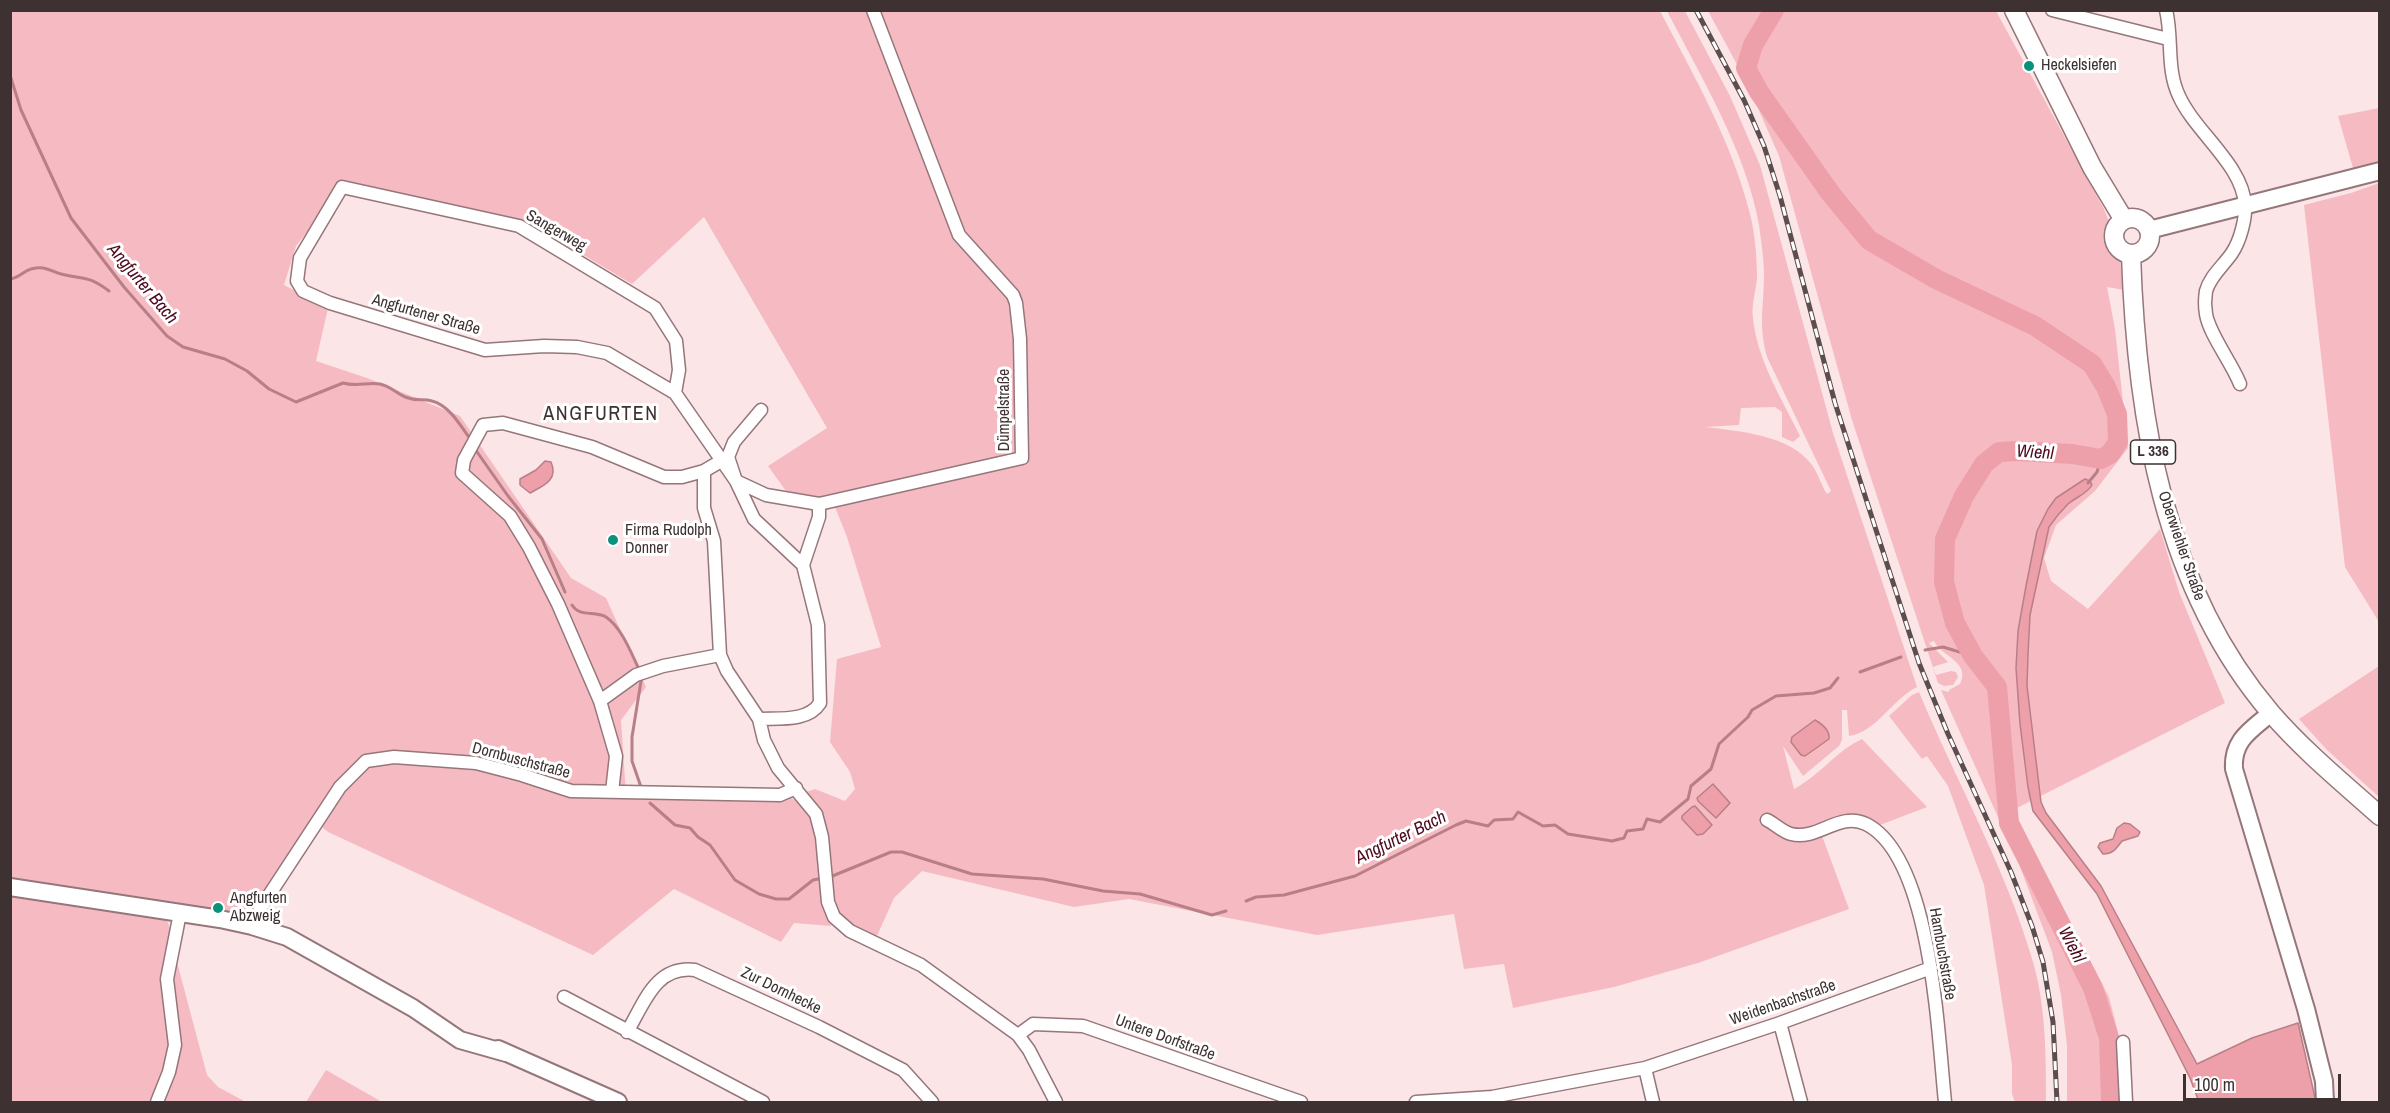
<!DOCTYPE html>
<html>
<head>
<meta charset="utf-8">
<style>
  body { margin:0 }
  #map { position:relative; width:2390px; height:1113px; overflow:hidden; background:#fbe5e7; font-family:"Archivo Narrow",sans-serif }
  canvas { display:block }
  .frame { position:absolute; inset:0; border:12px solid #3e3132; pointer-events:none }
  .scale { position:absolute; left:2183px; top:1074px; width:158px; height:27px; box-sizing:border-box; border:3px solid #3e3132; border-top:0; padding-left:8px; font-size:18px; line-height:21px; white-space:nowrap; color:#3e3132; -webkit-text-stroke:4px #fff; paint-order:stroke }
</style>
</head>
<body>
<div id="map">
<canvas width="2390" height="1113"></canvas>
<div class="frame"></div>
<div class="scale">100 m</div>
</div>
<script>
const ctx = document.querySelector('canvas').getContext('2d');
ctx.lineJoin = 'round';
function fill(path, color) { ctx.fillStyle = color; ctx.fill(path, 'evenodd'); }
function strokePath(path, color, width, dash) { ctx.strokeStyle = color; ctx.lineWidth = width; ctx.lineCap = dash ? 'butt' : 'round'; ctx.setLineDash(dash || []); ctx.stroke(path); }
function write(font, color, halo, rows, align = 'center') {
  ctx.font = font + ' "Archivo Narrow",sans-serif'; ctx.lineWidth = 6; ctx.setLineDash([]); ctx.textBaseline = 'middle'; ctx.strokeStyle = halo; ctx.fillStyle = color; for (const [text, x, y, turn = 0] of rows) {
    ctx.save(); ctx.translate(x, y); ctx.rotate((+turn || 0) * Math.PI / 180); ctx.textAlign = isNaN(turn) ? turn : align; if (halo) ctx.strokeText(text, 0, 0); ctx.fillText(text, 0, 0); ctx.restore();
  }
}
fill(new Path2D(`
  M10,11H1660C1694,76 1732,142 1750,214C1755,233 1757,258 1757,278C1756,291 1751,305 1753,318C1757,360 1782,399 1800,436L1793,442L1782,437V412L1775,407L1741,408L1739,425L1705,427C1738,431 1791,435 1812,465C1818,473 1821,485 1827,494L1831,491L1767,357C1758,324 1764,307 1764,275C1764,259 1761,241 1759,225C1746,151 1701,77 1667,11H1685L1730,96L1760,165L1833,433L1917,687C1892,699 1877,732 1849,736L1847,710H1842V740L1839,746L1803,776L1783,746L1794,789C1819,776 1836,751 1862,739L1927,807L1867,830C1847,821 1841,825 1821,833L1849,909L1698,963L1614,987L1513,1008L1504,964L1464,969L1454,914L1317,935L1129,899L1074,907L922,871L894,898L876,938L850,929L835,909L824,827L819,814L803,793L815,789L845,801L855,789L850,772L830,742L837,659L881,647L847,537L833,502L786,491L768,466L827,428L704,217L632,284L530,223L346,183L296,246L284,285L328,308L316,361L367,378L460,416L571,578L606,598L646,687L621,720L626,795L791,798C829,817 816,869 823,904C824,911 828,919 831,926L794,923L781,942L674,889L593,955L328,832L321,826L343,792L380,754L357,763L342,777L259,904L252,912L242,917L11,883Z
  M1708,11H1996L2104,209L2109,222L2104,240L2120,259L2124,290L2107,287L2115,329L2128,448L2095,491L2056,525L2044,558L2051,581L2088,609L2160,529L2179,592L2225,703L2011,811L2109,997L2119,1036L2124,1102H2067V1046L2061,995L2052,952L2019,864L1941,690L1949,692V690L1960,684C1971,662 1942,657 1934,641L1929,643L1948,662L1933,667L1936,675L1951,671L1956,672L1958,677L1953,685L1944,686L1938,683L1852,420L1779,156L1746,81Z
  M2379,108V161L2353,168L2338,116Z
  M2379,183H2380L2379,622L2345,567L2304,205L2351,193Z
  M2379,666V797L2327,750L2299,719Z
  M1919,692C1956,781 2006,868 2033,962C2046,1007 2046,1056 2046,1102H2015L2012,1094V1065L1984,885L1948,786L1927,756L1922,759L1889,716L1912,695Z
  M11,893L164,917C175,928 169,946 168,960L177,962L207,1075L218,1087L246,1102H11Z
  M326,1070L382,1102H306Z`), '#f6bbc2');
const water = new Path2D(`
  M545,461L551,462C559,480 543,486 530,493L520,485V479L536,470Z
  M2085,479L2090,481L2092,485C2087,494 2076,497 2068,504C2061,511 2055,518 2049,527L2030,615L2028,654L2027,686L2041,802L2046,813L2101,886L2197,1064L2252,1038L2298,1023L2316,1102H2199L2190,1078L2097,894L2033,811L2028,787L2020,724L2016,668L2018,631L2026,586L2037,531L2048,509L2056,498Z
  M1815,720C1822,724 1830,731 1829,739L1805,756L1801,755L1791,742L1792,737Z
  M1713,784L1730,803L1716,818L1698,801L1697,798Z
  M1695,806L1712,825L1703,834L1697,835L1682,819V816L1692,807Z
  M2124,823L2130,824L2140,832L2138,836L2122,841C2116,849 2113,854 2103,854L2098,847L2100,843L2113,839L2117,828Z`);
fill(water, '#eea0aa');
strokePath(water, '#b97f86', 1.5);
strokePath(new Path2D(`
  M10,75L21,110L71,218L124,287L167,336L183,347L225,359L247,371L269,389L296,402L343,383C356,387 368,382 380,384C390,386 396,393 405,397C418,402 422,398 432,401C448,405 459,423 468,436
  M10,279C20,278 23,271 31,269C46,265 49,271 61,274C86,280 87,275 109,291
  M475,449L508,496L542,539L565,592
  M2088,483L2097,472L2101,459
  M572,605C580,618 595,610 606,617C622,628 631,653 639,669
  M1925,650L1943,647L1973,656
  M1860,672L1901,657
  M641,787L632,761V737L642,675
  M650,803L675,825L690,828L698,837L710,845L735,880L759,894L776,899H789L813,880L823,878
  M830,877L891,852H902L972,874L1043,879L1103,891L1140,894L1212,915L1226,911
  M1246,901L1256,897L1284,895L1355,876L1456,825L1466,821L1488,826L1494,820L1513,819L1518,812L1543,826L1555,825L1568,834L1612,841L1624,838L1627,831L1643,829L1647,819L1660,822L1688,799L1691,786L1711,769L1719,744L1748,717L1752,710L1776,696L1814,693L1830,688L1838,678`), '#b97f86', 3);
strokePath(new Path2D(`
  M1774,10L1753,45L1746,68L1759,92L1831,194L1869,240L1936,279L2035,326L2092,364L2106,387L2117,414L2118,442L2110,454L2101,459L2072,454L2017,451L1999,452L1984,464L1964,496L1945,539L1944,582L1955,623L1973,656L1997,687L2009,823L2093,988L2109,1038L2111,1102`), '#eea0aa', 20);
const minor = new Path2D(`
  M2052,10L2168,39
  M2166,10C2173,39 2166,69 2179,96C2195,132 2243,165 2245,205C2246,219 2240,241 2232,253C2224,265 2210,276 2206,291C2205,297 2205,308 2206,314C2209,334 2232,363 2240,384
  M675,393L679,370L676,341L655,308L519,226L342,187L300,258L297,281L303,291L330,303L485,350L544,346L577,347L607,353L675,393L736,481L754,519L803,565L818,625L820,703C808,722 779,718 759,719
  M761,410L734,442L728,457L736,481L766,495L819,504
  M704,471V508L714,541L720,655L727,671L759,719L764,740L778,768L816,814L822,837L828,902L834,917L850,931L921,965L1018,1035L1029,1050L1056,1102
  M803,565L819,517V504L1022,458L1020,339L1016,303L1013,295L959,235L873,10
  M600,701L636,675L663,666L720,655
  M612,792L616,756L600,701L558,604L529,547L510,516L462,473L464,460L483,425L503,423L592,447L664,477H682L704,471L721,461
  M1767,820C1775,824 1783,832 1791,834C1818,841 1839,811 1866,824C1932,857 1938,1037 1945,1102
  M252,926L260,909L340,787L366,761L394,757L476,763L522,775L571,791L780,795L796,788
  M564,997L763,1102
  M1780,1023L1801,1102
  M627,1032C644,1004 655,965 695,970L819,1027L903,1070L932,1102
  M1018,1035L1033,1024L1083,1026L1301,1102
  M2123,1042L2126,1102
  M1645,1068L1780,1023L1931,968
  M157,1102L169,1072L175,1045L167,979L180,913
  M1416,1102L1492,1097L1645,1068L1653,1102`);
const secondary = new Path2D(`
  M2149,230L2380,171
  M2271,713C2251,730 2232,740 2234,769L2306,1009L2324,1081L2325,1102
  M10,887L220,919L252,926L287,937L413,1008L460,1040L506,1053
  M498,1049L618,1102`);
const primary = new Path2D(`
  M2014,10L2092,167L2124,220
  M2114 236a18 18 0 1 1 36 0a18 18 0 1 1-36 0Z
  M2131,254C2136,414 2163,587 2271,713C2304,751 2343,783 2380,816`);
strokePath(minor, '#95767a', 15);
strokePath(secondary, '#95767a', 20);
strokePath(primary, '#95767a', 21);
strokePath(minor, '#fff', 12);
strokePath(secondary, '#fff', 16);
strokePath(primary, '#fff', 18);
const rail = new Path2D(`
  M1696,10L1744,100L1764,146L1780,196L1835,403L1919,663L1948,734L2011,872L2032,926L2043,962L2053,1022L2057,1102`);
strokePath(rail, '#5c4d4e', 5);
strokePath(rail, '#fff', 3, [9]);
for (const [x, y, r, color] of [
  [2029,66,6,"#08927c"],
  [613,540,6,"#08927c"],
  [218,908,6,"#08927c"]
]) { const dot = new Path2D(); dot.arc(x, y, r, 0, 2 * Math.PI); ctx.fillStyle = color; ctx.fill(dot); strokePath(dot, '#fff', 2); }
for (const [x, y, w] of [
  [2153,452,45]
]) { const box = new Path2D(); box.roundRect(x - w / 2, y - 12, w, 24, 4.5); ctx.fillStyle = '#fff'; ctx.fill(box); strokePath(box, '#3e3132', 1.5); }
write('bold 15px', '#3e3132', null, [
  ["L 336",2153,452]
]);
write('16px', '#3e3132', '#fff', [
  ["Heckelsiefen",2041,66],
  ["Firma Rudolph",625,531],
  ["Donner",625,549],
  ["Angfurten",230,899],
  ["Abzweig",230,917]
], 'left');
write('16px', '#3e3132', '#fff', [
  ["Sangerweg",556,231,30],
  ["Angfurtener Straße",426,315,16],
  ["Dümpelstraße",1005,410,-90],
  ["Oberwiehler Straße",2181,546,71],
  ["Dornbuschstraße",521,761,15],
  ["Hambuchstraße",1942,954,80],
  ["Zur Dornhecke",781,991,26],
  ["Weidenbachstraße",1783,1003,-19],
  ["Untere Dorfstraße",1165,1038,20]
]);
write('italic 18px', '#4e0a1d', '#fff', [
  ["Angfurter Bach",142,284,50],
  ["Wiehl",2035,453,4],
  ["Angfurter Bach",1401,838,-26],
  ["Wiehl",2071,945,63]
]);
ctx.letterSpacing = '1.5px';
write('20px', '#3e3132', '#fff', [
  ["ANGFURTEN",601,415]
]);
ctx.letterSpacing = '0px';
</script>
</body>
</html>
